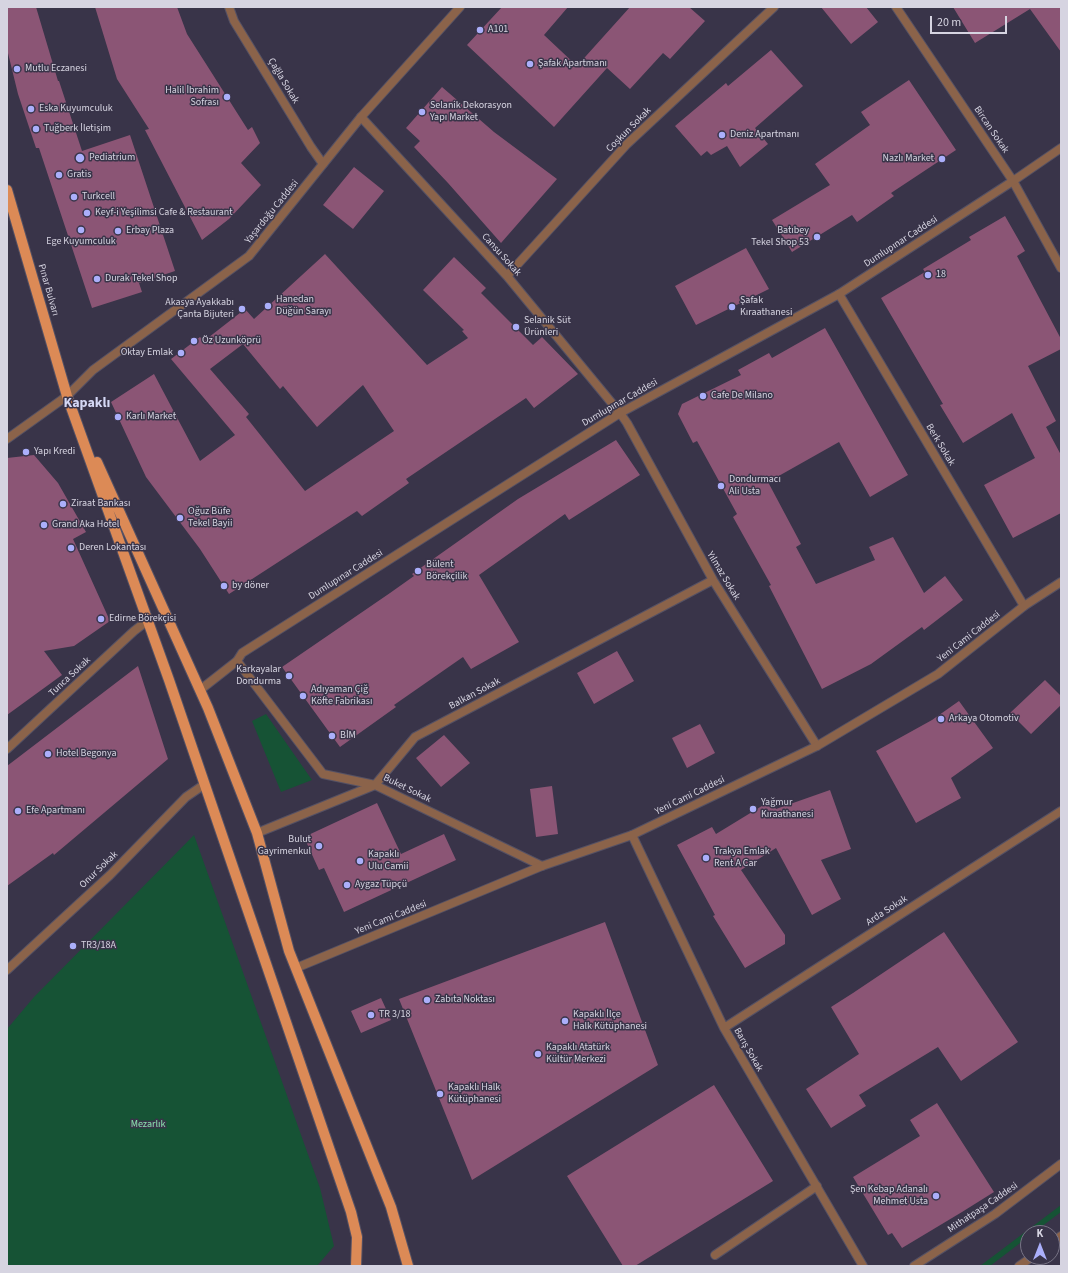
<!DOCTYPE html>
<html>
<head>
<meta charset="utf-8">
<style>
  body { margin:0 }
  #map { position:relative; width:1068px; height:1273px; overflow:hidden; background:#393449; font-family:"Source Sans 3",sans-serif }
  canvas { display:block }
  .frame { position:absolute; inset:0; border:8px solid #d6d4e1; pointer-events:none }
  .north { position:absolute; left:1020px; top:1225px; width:40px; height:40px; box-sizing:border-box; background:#393449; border:1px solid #787486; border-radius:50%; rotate:0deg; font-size:11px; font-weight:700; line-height:16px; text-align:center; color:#d6d4e1 }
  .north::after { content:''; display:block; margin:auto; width:14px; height:18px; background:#abaffb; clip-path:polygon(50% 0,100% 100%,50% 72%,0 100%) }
  .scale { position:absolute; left:930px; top:16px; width:77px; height:18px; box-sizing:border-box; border:2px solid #d6d4e1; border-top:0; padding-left:5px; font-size:12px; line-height:14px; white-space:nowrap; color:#d6d4e1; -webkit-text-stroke:3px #393449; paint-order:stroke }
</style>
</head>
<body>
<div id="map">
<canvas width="1068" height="1273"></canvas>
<div class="frame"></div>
<div class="north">K</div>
<div class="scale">20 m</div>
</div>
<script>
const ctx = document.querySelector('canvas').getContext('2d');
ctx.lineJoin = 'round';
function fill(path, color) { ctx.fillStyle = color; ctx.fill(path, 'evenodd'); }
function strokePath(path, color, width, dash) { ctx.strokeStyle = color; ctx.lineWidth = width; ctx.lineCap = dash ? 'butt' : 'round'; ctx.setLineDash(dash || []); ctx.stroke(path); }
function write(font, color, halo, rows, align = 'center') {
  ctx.font = font + ' "Source Sans 3",sans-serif'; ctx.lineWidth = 3; ctx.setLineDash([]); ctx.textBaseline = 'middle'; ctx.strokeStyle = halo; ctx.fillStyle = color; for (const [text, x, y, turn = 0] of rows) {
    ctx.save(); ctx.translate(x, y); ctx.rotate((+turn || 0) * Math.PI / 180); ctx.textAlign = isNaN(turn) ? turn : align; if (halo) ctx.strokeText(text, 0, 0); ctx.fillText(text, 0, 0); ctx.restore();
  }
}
fill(new Path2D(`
  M266,714L312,780L281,792L252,721Z
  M194,835L320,1188L334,1246L317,1266H7V1029L34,997Z
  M1061,1205V1212L1033,1233H1028V1237L990,1266H980Z`), '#165335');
fill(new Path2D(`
  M7,7H36L58,81H59L82,151L130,135L175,271L139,283L142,292L92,308L39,148H36L18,94L7,49Z
  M95,7H177L187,34L248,130L252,127L260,143L241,163L261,185L229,219L202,240L145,130L149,129L117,79Z
  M502,7H568L544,35L577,66L630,7H689L705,21L670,59L663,53L630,89L607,68L554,127L467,45Z
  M821,7H866L878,22L851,44Z
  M953,7H1061V52L1030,9L975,43Z
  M771,50L803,86L755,128L768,144L740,167L727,146L711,155L707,151L701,156L675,126L726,83L728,86Z
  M909,80L956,150L891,193L894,196L857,222L852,215L792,252L772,220L830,185L815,164L870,125L861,112Z
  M442,87L494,132L557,179L501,243L448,183L414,147L420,141L406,128Z
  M354,167L384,191L353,229L323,205Z
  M1005,216L1025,251L1017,256L1061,339V349L1028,366L1056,421L1046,427L1061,455V513L1013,538L984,485L1035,458L1012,413L963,443L940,405L943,404L881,298L925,272L923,269L971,240L969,237Z
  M746,248L769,289L696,325L675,286Z
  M325,254L427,365L468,338L462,331L464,330L423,290L454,257L486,288L481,293L533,345L542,337L578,374L534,408L526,398L406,479L409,483L362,516L357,511L229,594L200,549L146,477L111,402L154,374L200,461L235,435L171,359L200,337L204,341L245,309L254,319ZM243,344L280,389L283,386L317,427L363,385L394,431L305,491L246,417L249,414L210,369Z
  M825,328L908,475L870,497L839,442L768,482L801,544L796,547L816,584L875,560L869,547L893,537L924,593L945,576L963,600L924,630L922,627L871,664L822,689L769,586L771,585L733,517L737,514L697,441L693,443L678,414L682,404L741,375L738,370L769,353L772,358Z
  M616,440L640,475L569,520L565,514L479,575L519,642L471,669L463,657L394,705L396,707L340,747L282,667L390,593L414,576L412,574L518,499Z
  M34,455L58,483L86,532L73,539L110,621L74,646L44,651L62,675L7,715V458Z
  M617,651L634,681L594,704L577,673Z
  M138,666L168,759L54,855L53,853L7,886V766Z
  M1045,680L1061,696V705L1031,734L1010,713Z
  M959,701L993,748L951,778L961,798L916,823L876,751L932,720Z
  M700,724L715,753L687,768L672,738Z
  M444,735L470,763L441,787L416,758Z
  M552,786L558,834L536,837L530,789Z
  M830,790L851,849L821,860L841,899L812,915L776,848L741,870L785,935V944L745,968L713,916L715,915L677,845L712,827L716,834L770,801L776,809Z
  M377,803L401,854L444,834L456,860L344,912L324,868L319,870L304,837Z
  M605,922L658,1065L472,1180L399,999Z
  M944,932L1018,1042L961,1081L938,1047L859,1095L866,1106L831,1128L806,1089L859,1054L831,1007L853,993Z
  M381,998L391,1020L361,1033L351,1011Z
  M714,1085L773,1181L635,1266H623L567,1176Z
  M937,1103L994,1192L962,1212L902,1248L892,1233L888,1235L853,1177L920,1136L910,1120Z`), '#8b5575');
const service = new Path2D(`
  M715,1255L817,1186`);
const minor = new Path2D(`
  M229,7L234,21L311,147L323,164
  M896,7L1013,181L1061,268
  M361,117L507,276L620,413L627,423L713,580L817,746
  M507,276L627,144L774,7
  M839,294L1024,606
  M237,661L323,774L375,785L542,866
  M7,749L134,631L147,621
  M257,833L375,785L415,737L713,580
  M632,835L724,1028L863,1266
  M7,970L110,875L186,797L205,784
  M724,1028L1061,811`);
const tertiary = new Path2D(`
  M7,439L67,396L93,370L249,256L361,117L460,7
  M200,690L237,661L242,653L620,413L839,294L1013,181L1061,148
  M296,968L542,866L632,835L817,746L938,674L1024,606L1061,582
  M1052,1243L1061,1236
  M914,1266L995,1214L1061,1164
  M1019,1266L1032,1257`);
const primary = new Path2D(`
  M7,190L67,396L169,680L351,1212L357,1237L356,1266
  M97,462L208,708L257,833L289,951L391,1207L408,1266`);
strokePath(service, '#555164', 10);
strokePath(minor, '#555164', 10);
strokePath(tertiary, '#555164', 10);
strokePath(primary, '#555164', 12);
strokePath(service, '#8b634a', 8);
strokePath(minor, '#8b634a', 8);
strokePath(tertiary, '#8b634a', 8);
strokePath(primary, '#dc8a56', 10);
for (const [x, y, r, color] of [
  [480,30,4,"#abaffb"],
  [530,64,4,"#abaffb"],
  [17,69,4,"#abaffb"],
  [227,97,4,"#abaffb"],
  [31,109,4,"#abaffb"],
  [422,112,4,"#abaffb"],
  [36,129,4,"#abaffb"],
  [722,135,4,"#abaffb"],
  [80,158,5,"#abaffb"],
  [942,159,4,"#abaffb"],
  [59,175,4,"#abaffb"],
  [74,197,4,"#abaffb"],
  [87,213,4,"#abaffb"],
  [81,230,4,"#abaffb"],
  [118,231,4,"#abaffb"],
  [817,237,4,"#abaffb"],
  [928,275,4,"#abaffb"],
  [97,279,4,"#abaffb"],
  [268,306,4,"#abaffb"],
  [732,307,4,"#abaffb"],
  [242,309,4,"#abaffb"],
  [516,327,4,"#abaffb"],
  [194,341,4,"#abaffb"],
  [181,353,4,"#abaffb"],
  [703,396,4,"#abaffb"],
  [118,417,4,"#abaffb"],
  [26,452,4,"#abaffb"],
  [721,486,4,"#abaffb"],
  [63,504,4,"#abaffb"],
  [180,518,4,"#abaffb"],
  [44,525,4,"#abaffb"],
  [71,548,4,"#abaffb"],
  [418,571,4,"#abaffb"],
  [224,586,4,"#abaffb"],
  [101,619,4,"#abaffb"],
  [289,676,4,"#abaffb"],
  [303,696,4,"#abaffb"],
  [941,719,4,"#abaffb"],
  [332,736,4,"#abaffb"],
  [48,754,4,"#abaffb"],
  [753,809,4,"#abaffb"],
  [18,811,4,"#abaffb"],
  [319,846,4,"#abaffb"],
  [706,858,4,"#abaffb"],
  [360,861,4,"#abaffb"],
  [347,885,4,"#abaffb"],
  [73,946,4,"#abaffb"],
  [427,1000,4,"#abaffb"],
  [371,1015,4,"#abaffb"],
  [565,1021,4,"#abaffb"],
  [538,1054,4,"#abaffb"],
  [440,1094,4,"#abaffb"],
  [936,1196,4,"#abaffb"]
]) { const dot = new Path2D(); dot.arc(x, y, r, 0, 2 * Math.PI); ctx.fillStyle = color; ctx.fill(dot); strokePath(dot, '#393449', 1.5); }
write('10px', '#d6d4e1', '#393449', [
  ["A101",488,30],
  ["Şafak Apartmanı",538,64],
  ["Mutlu Eczanesi",25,69],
  ["Halil İbrahim",219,91,"right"],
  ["Sofrası",219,103,"right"],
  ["Selanik Dekorasyon",430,106],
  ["Yapı Market",430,118],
  ["Eska Kuyumculuk",39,109],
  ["Tuğberk İletişim",44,129],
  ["Deniz Apartmanı",730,135],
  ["Pediatrium",89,158],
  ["Nazlı Market",934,159,"right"],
  ["Gratis",67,175],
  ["Turkcell",82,197],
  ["Keyf-i Yeşilimsi Cafe & Restaurant",95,213],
  ["Erbay Plaza",126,231],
  ["Batıbey",809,231,"right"],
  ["Tekel Shop 53",809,243,"right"],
  ["Ege Kuyumculuk",81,242,"center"],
  ["18",936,275],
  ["Durak Tekel Shop",105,279],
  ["Hanedan",276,300],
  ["Düğün Sarayı",276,312],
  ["Şafak",740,301],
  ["Kıraathanesi",740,313],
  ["Akasya Ayakkabı",234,303,"right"],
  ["Çanta Bijuteri",234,315,"right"],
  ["Selanik Süt",524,321],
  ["Ürünleri",524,333],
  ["Öz Uzunköprü",202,341],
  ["Oktay Emlak",173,353,"right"],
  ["Cafe De Milano",711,396],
  ["Karlı Market",126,417],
  ["Yapı Kredi",34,452],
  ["Dondurmacı",729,480],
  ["Ali Usta",729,492],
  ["Ziraat Bankası",71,504],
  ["Oğuz Büfe",188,512],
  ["Tekel Bayii",188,524],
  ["Grand Aka Hotel",52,525],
  ["Deren Lokantası",79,548],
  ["Bülent",426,565],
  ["Börekçilik",426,577],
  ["by döner",232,586],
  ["Edirne Börekçisi",109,619],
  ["Karkayalar",281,670,"right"],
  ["Dondurma",281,682,"right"],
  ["Adıyaman Çiğ",311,690],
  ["Köfte Fabrikası",311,702],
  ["Arkaya Otomotiv",949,719],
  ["BİM",340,736],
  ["Hotel Begonya",56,754],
  ["Yağmur",761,803],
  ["Kıraathanesi",761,815],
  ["Efe Apartmanı",26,811],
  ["Bulut",311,840,"right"],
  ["Gayrimenkul",311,852,"right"],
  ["Trakya Emlak",714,852],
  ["Rent A Car",714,864],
  ["Kapaklı",368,855],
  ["Ulu Camii",368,867],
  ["Aygaz Tüpçü",355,885],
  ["TR3/18A",81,946],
  ["Zabıta Noktası",435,1000],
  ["TR 3/18",379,1015],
  ["Kapaklı İlçe",573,1015],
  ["Halk Kütüphanesi",573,1027],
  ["Kapaklı Atatürk",546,1048],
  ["Kültür Merkezi",546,1060],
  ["Kapaklı Halk",448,1088],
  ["Kütüphanesi",448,1100],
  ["Şen Kebap Adanalı",928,1190,"right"],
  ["Mehmet Usta",928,1202,"right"]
], 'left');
write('10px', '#d6d4e1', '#393449', [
  ["Çağla Sokak",283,81,59],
  ["Coşkun Sokak",629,130,-45],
  ["Bircan Sokak",991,130,56],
  ["Yaşardoğu Caddesi",272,212,-51],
  ["Dumlupınar Caddesi",901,242,-33],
  ["Cansu Sokak",501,255,48],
  ["Pınar Bulvarı",48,290,74],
  ["Dumlupınar Caddesi",620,403,-30],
  ["Berk Sokak",940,445,59],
  ["Dumlupınar Caddesi",346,575,-32],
  ["Yılmaz Sokak",723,576,59],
  ["Yeni Cami Caddesi",969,637,-38],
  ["Tunca Sokak",70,677,-43],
  ["Balkan Sokak",475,694,-28],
  ["Buket Sokak",407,789,26],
  ["Yeni Cami Caddesi",690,796,-26],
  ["Onur Sokak",99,870,-44],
  ["Arda Sokak",887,911,-33],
  ["Yeni Cami Caddesi",391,918,-22],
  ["Barış Sokak",748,1050,60],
  ["Mithatpaşa Caddesi",983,1208,-34]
]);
write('10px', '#8ae3af', '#393449', [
  ["Mezarlık",148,1125]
]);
write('bold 14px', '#d4d7f4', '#393449', [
  ["Kapaklı",87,404]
]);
</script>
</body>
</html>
